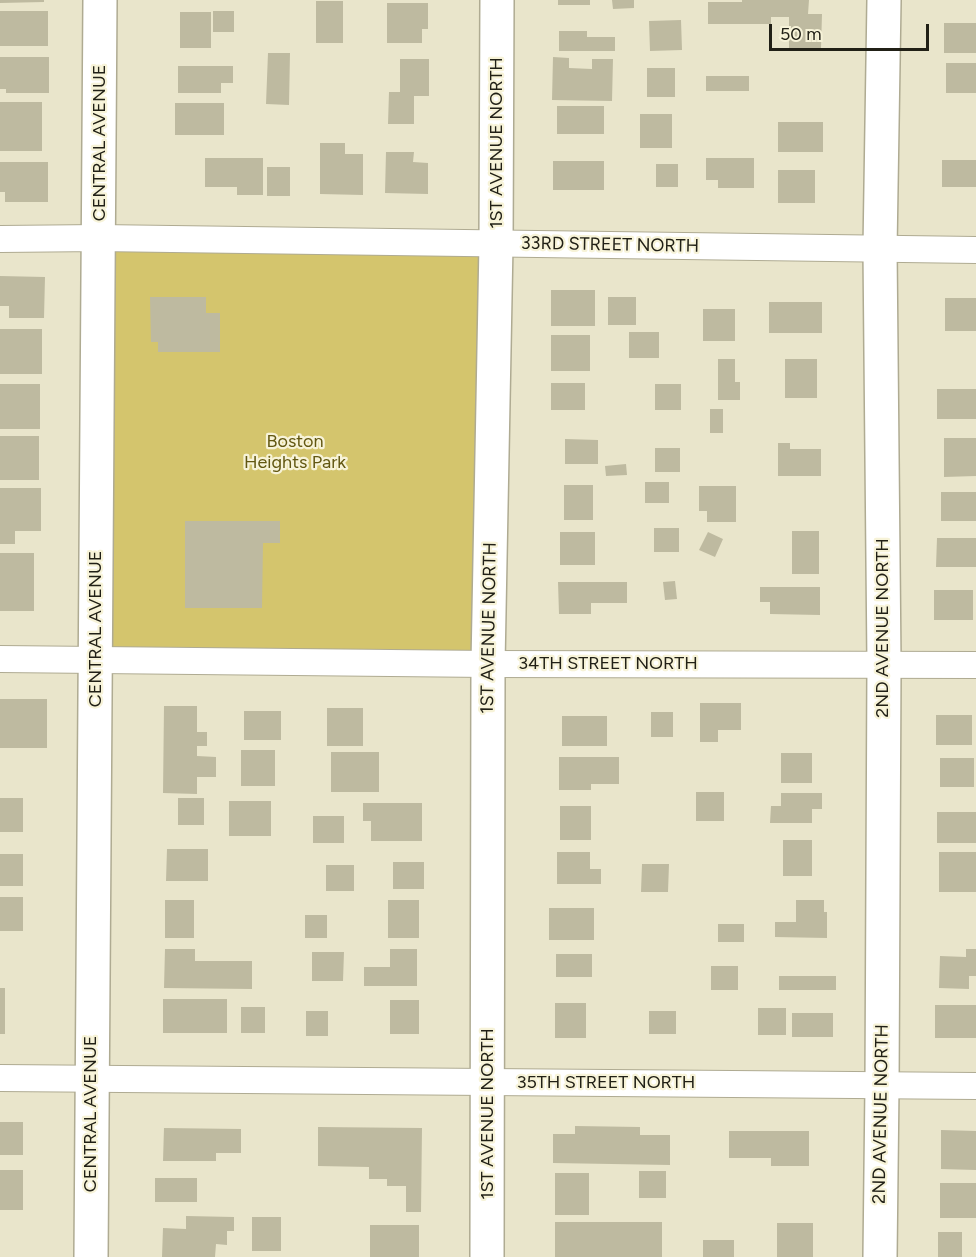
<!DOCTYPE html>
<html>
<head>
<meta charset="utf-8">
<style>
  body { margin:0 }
  #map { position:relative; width:976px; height:1257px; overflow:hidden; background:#e9e5cb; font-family:Figtree,sans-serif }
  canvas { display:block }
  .scale { position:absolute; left:769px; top:24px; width:160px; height:27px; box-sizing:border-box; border:3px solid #212016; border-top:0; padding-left:8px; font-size:18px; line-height:21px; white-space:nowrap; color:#212016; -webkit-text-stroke:4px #f7f3d8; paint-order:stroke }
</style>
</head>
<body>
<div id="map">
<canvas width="976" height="1257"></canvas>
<div class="scale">50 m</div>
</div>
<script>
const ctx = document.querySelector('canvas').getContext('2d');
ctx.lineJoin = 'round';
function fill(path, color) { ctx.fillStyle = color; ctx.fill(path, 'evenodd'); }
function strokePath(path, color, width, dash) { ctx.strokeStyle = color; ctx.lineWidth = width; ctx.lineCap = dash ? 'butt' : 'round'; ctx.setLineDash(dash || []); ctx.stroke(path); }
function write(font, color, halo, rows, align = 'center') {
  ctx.font = font + ' Figtree,sans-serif'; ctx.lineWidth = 4.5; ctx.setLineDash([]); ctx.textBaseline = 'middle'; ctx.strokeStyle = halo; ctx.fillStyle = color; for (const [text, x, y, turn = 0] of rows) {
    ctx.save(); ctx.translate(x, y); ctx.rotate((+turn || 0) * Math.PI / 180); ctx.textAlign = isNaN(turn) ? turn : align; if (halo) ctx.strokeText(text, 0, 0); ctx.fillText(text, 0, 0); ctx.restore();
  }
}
fill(new Path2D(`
  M99,238L496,244L488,664L96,660Z`), '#d4c56d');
fill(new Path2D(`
  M0,0H44V2L0,3Z
  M558,0H590V5H558Z
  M612,0H634V8L613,9Z
  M742,0H809L808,14H822L821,48H789V17H771V24H708V2H742Z
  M316,1H343V43H316Z
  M387,3H428V29H422V43H387Z
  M0,11H48V46H0Z
  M213,11H234V32H213Z
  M180,12H211V48H180Z
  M681,20L682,50L650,51L649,21Z
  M944,23H976V53H944Z
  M559,31H587V37H615V51H559Z
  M268,53H290L289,105L266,104Z
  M0,57H49V93H6V89H0Z
  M553,57L569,58V68L592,69V59H613L612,101L552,100Z
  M400,59H429V96H414V124H388L389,92H400Z
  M946,63H976V93H946Z
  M178,66H233V83H221V93H178Z
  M647,68H675V97H647Z
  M706,76H749V91H706Z
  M0,102H42V151H0Z
  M175,103H224V135H175Z
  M557,106H604V134H557Z
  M640,114H672V148H640Z
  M778,122H823V152H778Z
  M320,143H345V154H363V195L320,194Z
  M386,152H414L413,162L428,163V194L385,193Z
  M205,158H263V195H237V187H205Z
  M706,158H754V188H718V180H706Z
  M942,160H976V187H942Z
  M553,161H604V190H553Z
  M0,162H48V202H5V192H0Z
  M656,164H678V187H656Z
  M267,167H290V196H267Z
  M778,170H815V203H778Z
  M0,276L45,277L44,318H9V306H0Z
  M551,290H595V326H551Z
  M150,297H206V313H220V352H158V342H151Z
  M608,297H636V325H608Z
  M945,298H976V331H945Z
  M769,302H822V333H769Z
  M703,309H735V341H703Z
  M0,329H42V374H0Z
  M629,332H659V358H629Z
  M551,335H590V371H551Z
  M718,359H735V382H740V400H718Z
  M785,359H817V398H785Z
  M551,383H585V410H551Z
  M0,384H40V429H0Z
  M655,384H681V410H655Z
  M937,389H976V419H937Z
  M710,409H723V433H710Z
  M0,436H39V480H0Z
  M944,438H976V476L944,477Z
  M565,439L598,440V464H565Z
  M778,443H790V449H821V476H778Z
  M655,448H680V472H655Z
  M626,464L627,475L606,476L605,466Z
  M645,482H669V503H645Z
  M564,485H593V520H564Z
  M699,486H736V522H707V511H699Z
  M0,488H41V531H15V544H0Z
  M941,492H976V521H941Z
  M185,521H280V543H263L262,608H185Z
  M654,528H679V552H654Z
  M792,531H819V574H792Z
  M560,532H595V565H560Z
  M708,532L723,539L715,557L699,550Z
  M937,538H976V567H936Z
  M0,553H34V611H0Z
  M675,581L677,599L665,600L663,582Z
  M558,582H627V603H591V614H559Z
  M760,587H820V615L770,614V602H760Z
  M934,590H973V620H934Z
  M0,699H47V748H0Z
  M700,703H741V730H718V742H700Z
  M164,706H197V732H207V746H197V756L216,757V777H197V794L163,793Z
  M327,708H363V746H327Z
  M244,711H281V740H244Z
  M651,712H673V737H651Z
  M936,715H972V745H936Z
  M562,716H607V746H562Z
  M241,750H275V786H241Z
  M331,752H379V792H331Z
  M781,753H812V783H781Z
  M559,757H619V784H591V790H559Z
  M940,758H974V787H940Z
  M696,792H724V821H696Z
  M781,793H822V809H812V823H770L771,806H781Z
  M0,798H23V832H0Z
  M178,798H204V825H178Z
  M229,801H271V836H229Z
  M363,803H422V841H371V821H363Z
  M560,806H591V840H560Z
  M937,812H976V843H937Z
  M313,816H344V843H313Z
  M783,840H812V876H783Z
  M167,849H208V881H166Z
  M557,852H590V869H601V884H557Z
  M939,852H976V892H939Z
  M0,854H23V886H0Z
  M393,862H424V889H393Z
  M642,864H669L668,892H641Z
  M326,865H354V891H326Z
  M0,897H23V931H0Z
  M165,900H194V938H165Z
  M388,900H419V938H388Z
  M796,900H824V912H827V938L775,937V922H796Z
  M549,908H594V940H549Z
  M305,915H327V938H305Z
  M718,924H744V942H718Z
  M165,949H195V961H252V989L164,988Z
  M390,949H417V986H364V967H390Z
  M966,949H976V976H969V989L939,988L940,956L966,957Z
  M312,952H344L343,981H312Z
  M556,954H592V977H556Z
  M711,966H738V990H711Z
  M779,976H836V990H779Z
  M0,988H5V1034H0Z
  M163,999H227V1033H163Z
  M390,1000H419V1034H390Z
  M555,1003H586V1038H555Z
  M935,1005H976V1038H935Z
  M241,1007H265V1033H241Z
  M758,1008H786V1035H758Z
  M306,1011H328V1036H306Z
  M649,1011H676V1034H649Z
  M792,1013H833V1037H792Z
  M0,1122H23V1155H0Z
  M575,1126L640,1127V1135H670V1165L553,1163V1134H575Z
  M318,1127L422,1128L421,1212H406V1186H387V1179H369V1167L318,1166Z
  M164,1128L241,1129V1153H216V1161H163Z
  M941,1130L976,1131V1170L941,1169Z
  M729,1131H809V1166H771V1158H729Z
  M0,1170H23V1210H0Z
  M639,1171H666V1198H639Z
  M555,1173H589V1215H555Z
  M155,1178H197V1202H155Z
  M940,1183H976V1218H940Z
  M186,1216L234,1217V1231H227V1245L216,1244L215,1257H162L163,1228L186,1229Z
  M252,1217H281V1251H252Z
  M555,1222H662V1257H555Z
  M777,1223H813V1257H777Z
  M370,1225H419V1257H370Z
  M938,1232H962V1257H938Z
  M703,1240H734V1257H703Z`), '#bebaa0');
const street = new Path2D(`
  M0,239L99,238L976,250
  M0,659L488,664L976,665
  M0,1078L976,1086`);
const secondary = new Path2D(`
  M91,1257L100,0
  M487,1257L488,664L496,244L497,0
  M880,1257L882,1086L884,664L880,249L884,0`);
strokePath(street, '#afab92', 28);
strokePath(secondary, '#afab92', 36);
strokePath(street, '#fff', 26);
strokePath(secondary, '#fff', 33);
write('18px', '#212016', '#f7f3d8', [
  ["CENTRAL AVENUE",100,143,-90],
  ["1ST AVENUE NORTH",497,143,-90],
  ["33RD STREET NORTH",610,245,1],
  ["1ST AVENUE NORTH",489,628,-89],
  ["2ND AVENUE NORTH",883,628,-90],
  ["CENTRAL AVENUE",96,629,-90],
  ["34TH STREET NORTH",608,664],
  ["35TH STREET NORTH",606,1083],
  ["CENTRAL AVENUE",91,1114,-90],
  ["1ST AVENUE NORTH",488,1114,-90],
  ["2ND AVENUE NORTH",881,1114,-89]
]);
write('18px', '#625711', '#f7f3d8', [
  ["Boston",295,442],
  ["Heights Park",295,463]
]);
</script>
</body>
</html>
